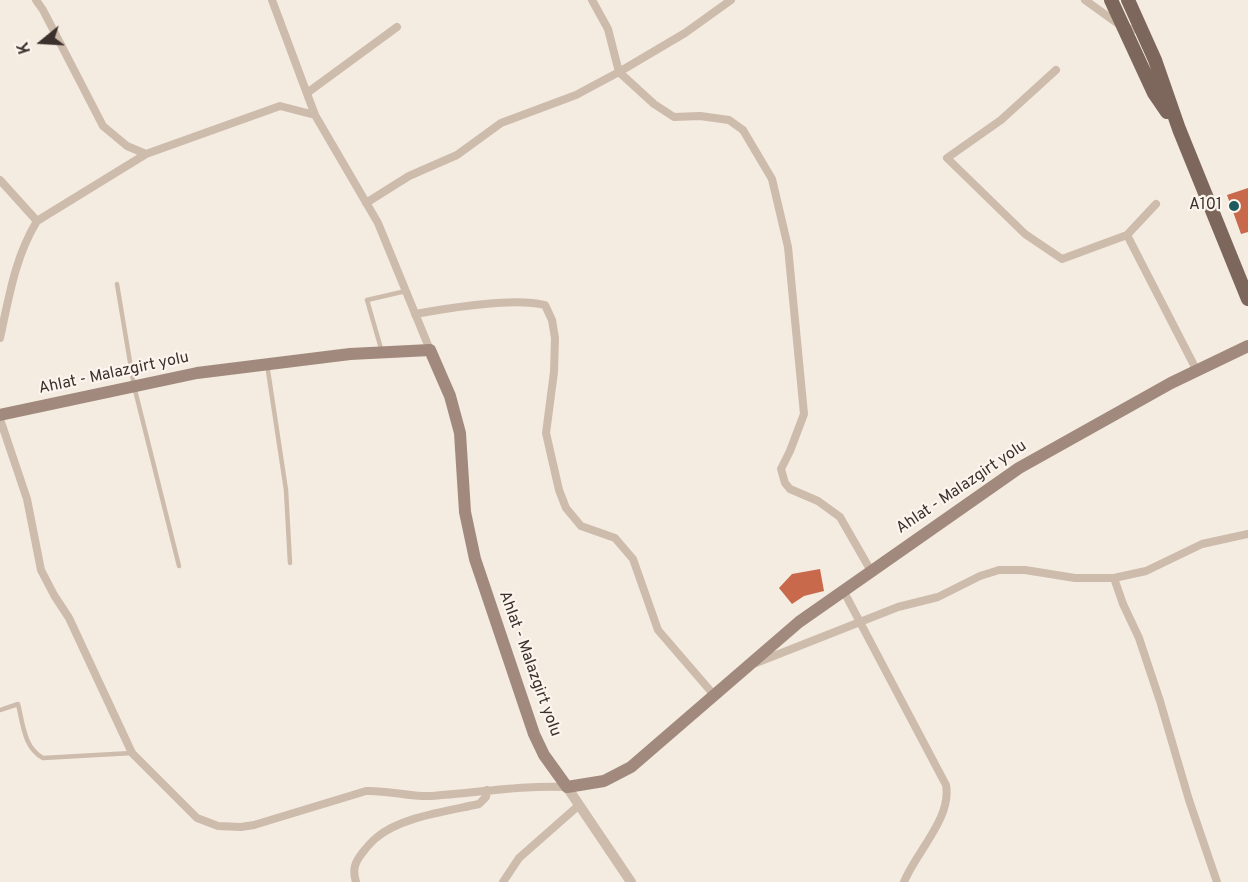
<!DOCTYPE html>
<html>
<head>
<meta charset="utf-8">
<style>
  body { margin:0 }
  #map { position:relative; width:1248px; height:882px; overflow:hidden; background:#f4ebe1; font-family:Overpass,sans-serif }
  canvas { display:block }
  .north { position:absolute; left:12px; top:12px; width:60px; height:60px; -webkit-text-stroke:4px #fbf5ee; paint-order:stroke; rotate:252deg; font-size:16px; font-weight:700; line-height:24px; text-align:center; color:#3b302b }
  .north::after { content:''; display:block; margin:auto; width:21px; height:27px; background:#3b302b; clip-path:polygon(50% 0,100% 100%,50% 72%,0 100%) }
</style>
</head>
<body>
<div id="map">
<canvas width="1248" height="882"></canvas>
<div class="north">K</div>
</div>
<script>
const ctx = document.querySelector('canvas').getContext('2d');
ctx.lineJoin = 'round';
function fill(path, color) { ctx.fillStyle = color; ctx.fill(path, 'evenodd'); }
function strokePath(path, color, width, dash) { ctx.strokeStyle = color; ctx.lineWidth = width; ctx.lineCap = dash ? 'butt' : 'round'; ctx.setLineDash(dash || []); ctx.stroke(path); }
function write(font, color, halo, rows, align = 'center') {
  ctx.font = font + ' Overpass,sans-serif'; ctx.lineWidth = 4.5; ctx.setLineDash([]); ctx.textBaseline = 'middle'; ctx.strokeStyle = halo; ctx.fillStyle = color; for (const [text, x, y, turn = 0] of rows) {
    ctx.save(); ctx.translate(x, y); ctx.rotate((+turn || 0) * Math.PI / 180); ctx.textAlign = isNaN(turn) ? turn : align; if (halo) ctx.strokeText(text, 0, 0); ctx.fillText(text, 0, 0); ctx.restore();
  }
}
fill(new Path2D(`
  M1248,188V232L1241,234L1227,195Z
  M820,569L824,591L804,596L792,604L779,588L792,574Z`), '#c8694b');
strokePath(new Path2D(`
  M117,284L134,386L179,566
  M382,352L367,300L406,291
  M267,364L286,490L290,563
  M0,710L18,704C23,724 24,748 43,758L132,753`), '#cdbbac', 4.5);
strokePath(new Path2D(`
  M36,0L43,10L103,126L127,146L146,154
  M272,0L315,115L378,223L430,350
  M592,0L608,29L619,72L654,104L674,117L700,116L729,120L743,130L772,179L788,247L804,414L790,451L781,469L785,483L790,489L818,501L840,517L871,571
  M1085,0L1124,28L1141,30
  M1056,70L1001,120L947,158L1025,234L1062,259L1127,235L1156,204
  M307,93L397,27
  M0,180L37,221L146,154L280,106L315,115
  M366,203L409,176L457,155L501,123L576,95L619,72L685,33L731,0
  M1127,235L1197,371
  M415,314C448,308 514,297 545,305L552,320L555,338L554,372L546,433L559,490L566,508L581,526L615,538L633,559L658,630L714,695
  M0,338C9,297 15,257 37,221
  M0,419L27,499L41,570L54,595L69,618L132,753L197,818L218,826L241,827L254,825L366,791C388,790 409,797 431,796C477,793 521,785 567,787
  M1114,578L1123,604L1139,638L1160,701L1189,800L1217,882
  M843,590L946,785C952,818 916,852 904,882
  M756,663L898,607L938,597L980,576L999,570H1025L1075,578H1114L1146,571L1202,544L1248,534
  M356,882C352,869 355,862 363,852C367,847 371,842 376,838C400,817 448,811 479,804L486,797L487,790
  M503,882L519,858L578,806`), '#cdbbac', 8);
strokePath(new Path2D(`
  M567,787L631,882`), '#cdbbac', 10);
strokePath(new Path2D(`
  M0,415L197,373L350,354L430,350L450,396L460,433L465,512L475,559L534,734L544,755L567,787L604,781L631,767L799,622L1019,468L1171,383L1248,346`), '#a18a7d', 12);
strokePath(new Path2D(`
  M1111,0L1154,93L1167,112
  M1128,0L1155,60L1179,129L1248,299`), '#7d675c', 14);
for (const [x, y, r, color] of [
  [1234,206,6,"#1f5a5e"]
]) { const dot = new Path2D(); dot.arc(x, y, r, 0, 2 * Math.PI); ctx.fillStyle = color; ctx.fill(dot); strokePath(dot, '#fbf5ee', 2); }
write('16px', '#3b302b', '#fbf5ee', [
  ["A101",1222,206]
], 'right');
write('16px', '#3b302b', '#fbf5ee', [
  ["Ahlat - Malazgirt yolu",114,374,-12],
  ["Ahlat - Malazgirt yolu",962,488,-34],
  ["Ahlat - Malazgirt yolu",529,664,70]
]);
</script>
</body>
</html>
